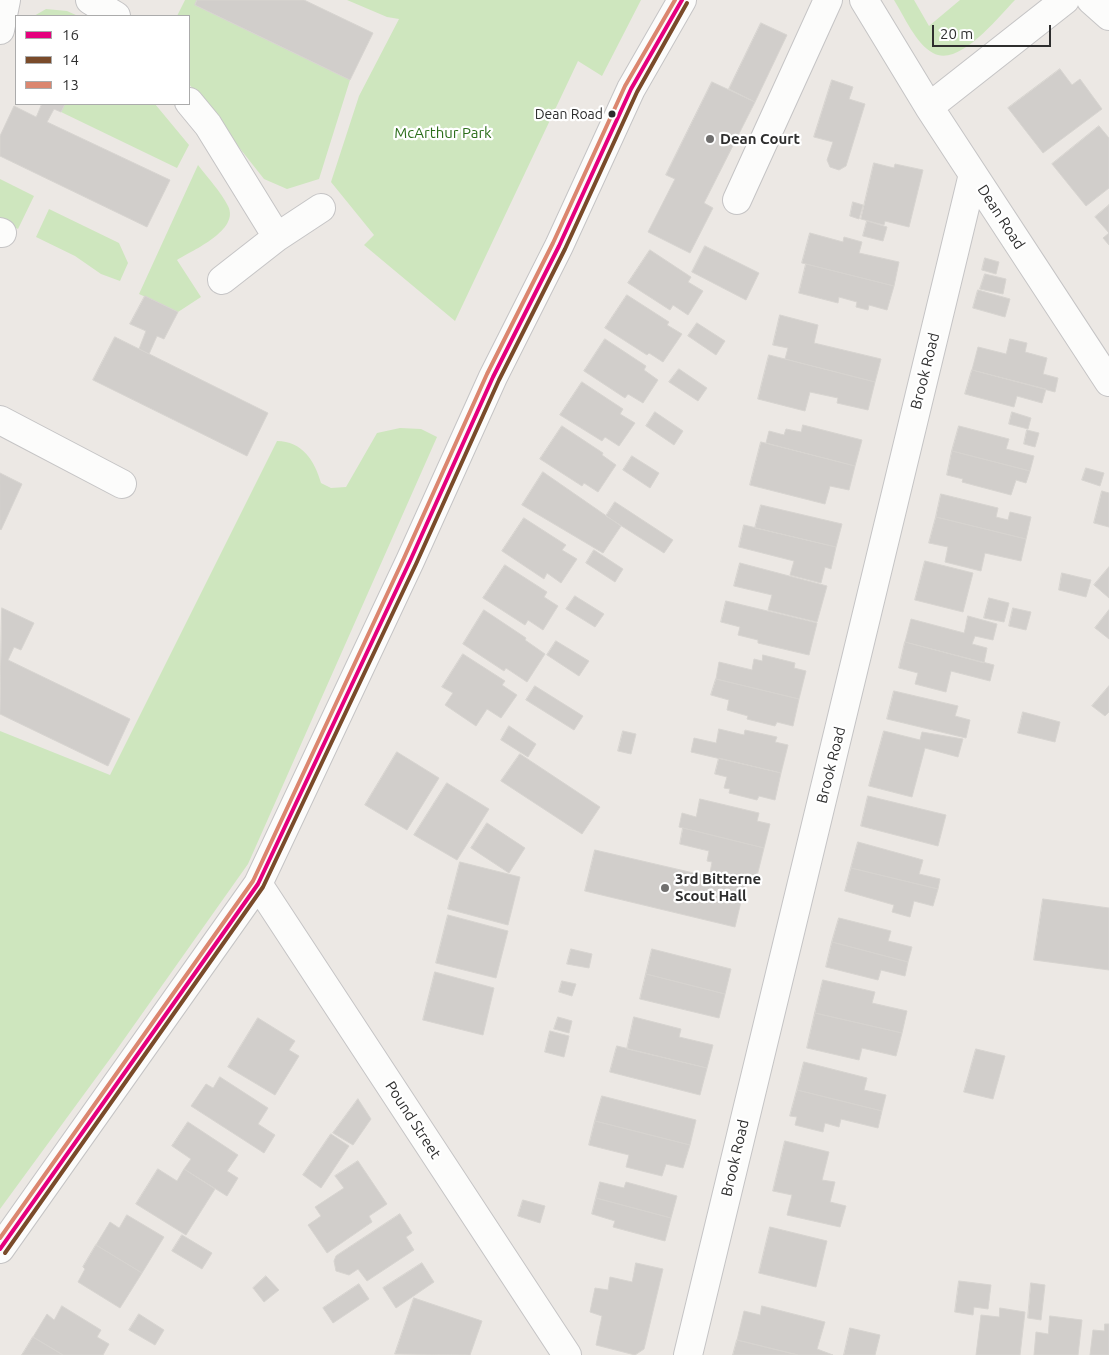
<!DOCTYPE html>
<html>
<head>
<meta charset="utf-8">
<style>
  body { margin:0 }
  #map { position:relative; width:1109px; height:1355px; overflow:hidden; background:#ece8e4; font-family:Ubuntu,sans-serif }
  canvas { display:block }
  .legend { position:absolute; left:15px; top:15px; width:175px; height:90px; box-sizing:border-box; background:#fff; border:1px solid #ababab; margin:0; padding:6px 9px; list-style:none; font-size:15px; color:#2e2e2e }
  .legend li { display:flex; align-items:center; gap:10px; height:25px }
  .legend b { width:25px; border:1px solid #ababab }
  .scale { position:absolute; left:932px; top:25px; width:119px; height:22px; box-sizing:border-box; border:2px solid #2e2e2e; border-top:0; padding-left:6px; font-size:15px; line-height:18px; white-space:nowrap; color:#2e2e2e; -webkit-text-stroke:4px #fff; paint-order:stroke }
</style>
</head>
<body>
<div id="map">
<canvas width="1109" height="1355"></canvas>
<ul class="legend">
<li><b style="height:6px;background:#e5007d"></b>16</li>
<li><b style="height:6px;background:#7a4b2a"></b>14</li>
<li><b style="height:6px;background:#db866f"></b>13</li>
</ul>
<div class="scale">20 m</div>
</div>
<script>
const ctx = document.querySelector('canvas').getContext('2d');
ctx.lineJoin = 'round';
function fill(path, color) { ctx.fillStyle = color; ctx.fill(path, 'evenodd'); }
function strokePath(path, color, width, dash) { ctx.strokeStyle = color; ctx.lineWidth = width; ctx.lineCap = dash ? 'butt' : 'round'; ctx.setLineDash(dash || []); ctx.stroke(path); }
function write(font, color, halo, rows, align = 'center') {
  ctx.font = font + ' Ubuntu,sans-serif'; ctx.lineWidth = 4.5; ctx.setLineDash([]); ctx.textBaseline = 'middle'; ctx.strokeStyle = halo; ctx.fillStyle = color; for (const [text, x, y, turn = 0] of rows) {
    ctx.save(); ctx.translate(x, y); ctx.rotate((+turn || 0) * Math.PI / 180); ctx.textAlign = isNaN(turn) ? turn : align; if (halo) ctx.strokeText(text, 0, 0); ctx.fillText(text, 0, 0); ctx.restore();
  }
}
fill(new Path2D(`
  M185,0H197L195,5L350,80L319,179L287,189L264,179L189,84V16H177Z
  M347,0H641L602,76L578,61L455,321L364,245L374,235L331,182L359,96L399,19L387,17Z
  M894,0H914L929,26L960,0H1015C998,17 959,68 933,53C916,44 904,16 894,0Z
  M46,9L67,11L78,16H34Z
  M65,104H155L189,145L177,168L61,112Z
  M198,165C208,178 221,192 228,206C240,230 193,250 177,260L201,297L178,312L139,294Z
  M0,179L34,196L18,229L0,220Z
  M49,209L119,243L128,263L120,281L101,274L75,256L36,237Z
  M400,428L421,429L437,437L248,864L115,1052L0,1209V731L110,775L277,441C302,441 315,461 321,483L331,488L346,487L377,433Z`), '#cee6be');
const building = new Path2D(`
  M197,0H304L373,33L350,80L195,5Z
  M761,23L787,35L755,102L729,89Z
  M1060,69L1072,85L1080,79L1102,109L1043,153L1008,108Z
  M832,80L853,87L849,99L865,104L846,166L839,170L830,167L827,160L833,142L814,137Z
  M712,82L755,102L704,203L713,208L690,253L648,232L675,179L666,175Z
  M42,104H65L61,112L54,109L47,122L170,180L147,227L0,156V136L14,106L36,117Z
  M1099,126L1109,138V188L1086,206L1052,164Z
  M874,163L894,168L895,164L923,170L909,227L885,221L884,225L861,219Z
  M853,202L863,205L859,219L850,216Z
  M1109,205V245L1103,238L1109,233L1095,217Z
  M867,221L887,227L883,241L863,236Z
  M810,233L843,242L844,237L862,242L859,253L899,262L894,286L802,263Z
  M705,246L759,273L746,300L692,272Z
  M650,250L691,277L688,282L703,291L688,315L673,305L670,310L628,283Z
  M985,258L999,262L996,274L982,270Z
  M806,264L894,286L887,310L869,305L868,310L856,307L857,302L839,297L838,303L799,293Z
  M985,274L1006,279L1003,294L980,289Z
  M978,290L1010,299L1005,317L973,308Z
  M627,295L669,322L667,325L682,334L663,362L649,353L647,355L605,328Z
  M145,296L178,312L164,339L157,336L149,354L139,349L146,331L130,324Z
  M780,315L818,325L814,343L881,359L875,382L785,359L788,348L773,345Z
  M697,323L725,341L716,355L688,336Z
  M115,337L268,413L247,456L93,380Z
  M605,339L646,366L644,370L658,380L643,403L628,394L625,398L584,371Z
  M1010,339L1027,343L1025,352L1047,358L1043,374L1058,378L1055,392L972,370L978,347L1006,354Z
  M769,355L875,382L868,410L837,403L838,398L810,392L805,411L758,399Z
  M679,369L707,388L698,401L669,382Z
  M972,370L1046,389L1042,403L1017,396L1014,407L965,394Z
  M582,382L623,409L620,414L635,423L619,446L605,437L602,441L560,415Z
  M655,412L683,431L674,445L646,426Z
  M1012,412L1031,418L1028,429L1009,424Z
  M803,425L862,440L855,466L766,443L769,431L784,435L786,429L801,432Z
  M562,426L603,453L602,455L616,465L598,492L584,483L582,486L540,459Z
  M959,426L1009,439L1006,449L1034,456L1030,471L952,451Z
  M1027,430L1039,433L1035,447L1024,444Z
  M761,442L855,466L849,490L830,486L825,504L750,485Z
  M952,451L1030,471L1026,483L1016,480L1011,495L962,482L963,479L947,475Z
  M632,456L659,473L650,488L623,470Z
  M1086,468L1104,473L1100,486L1082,480Z
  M543,472L621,526L603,553L522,505Z
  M0,473L22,484L1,530L0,529Z
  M1102,491L1109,493V527L1094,523Z
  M941,494L998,508L996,517L1008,520L1010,512L1031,517L1026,539L936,517Z
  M615,502L673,540L664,553L606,516Z
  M761,505L842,524L836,547L755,528Z
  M936,517L1026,539L1021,561L985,553L981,571L945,562L948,547L929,543Z
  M524,518L566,545L562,550L577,559L561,583L547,573L544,579L502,551Z
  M744,525L836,547L831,569L825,567L821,583L790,575L794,561L739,547Z
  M594,550L623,569L615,582L586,563Z
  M925,561L973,573L963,612L915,600Z
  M740,563L827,586L817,622L768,610L772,595L734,586Z
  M505,565L547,592L544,597L558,606L543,630L528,620L525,625L483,598Z
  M1109,567V598L1094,585Z
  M1062,573L1091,580L1086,597L1059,590Z
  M575,596L604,614L595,627L566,609Z
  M989,598L1009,603L1004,622L984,618Z
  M726,601L817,623L809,655L758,643V640L738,635L740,627L721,622Z
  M2,608L34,623L21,650L14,647L8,660L130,719L108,766L0,714Z
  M1013,608L1031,612L1026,630L1009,626Z
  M484,610L526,638L525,640L545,654L527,682L506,668L504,671L463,644Z
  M1109,610V639L1095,628Z
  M968,616L997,624L993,640L975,636L972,644L987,648L984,663L905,642L911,619L964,633Z
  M556,641L589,661L579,676L547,655Z
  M905,642L994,665L990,681L951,671L946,692L915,684L918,673L899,668Z
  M463,654L505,681L502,685L517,695L501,718L487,709L476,726L445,705L453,693L442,687Z
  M763,655L795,663L794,668L806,671L799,699L716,679L719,662L752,670L754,659L762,661Z
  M716,679L799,699L793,726L777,722L775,726L747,719L748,716L727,710L729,700L711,695Z
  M535,686L583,716L574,730L526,700Z
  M1109,686V712L1105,716L1092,706Z
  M894,691L958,706L955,716L970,720L966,738L887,719Z
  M1023,712L1060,722L1055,742L1018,733Z
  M509,726L536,744L528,757L501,740Z
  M719,729L744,735L745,730L777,737L775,742L788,745L781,773L691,752L694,738L716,743Z
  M623,731L636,734L631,754L618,751Z
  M884,731L920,740L922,732L963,739L958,757L925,748L912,797L869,786Z
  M397,752L439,778L407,830L365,805Z
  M520,754L600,807L582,834L501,781Z
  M719,758L781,773L775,800L759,796L757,800L729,793L730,789L724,788L727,777L715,774Z
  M447,783L489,809L457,860L414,835Z
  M868,796L946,815L938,846L861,826Z
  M700,799L759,813L757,821L770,824L764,848L679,827L682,813L696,817Z
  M487,823L525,848L509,873L471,848Z
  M683,828L764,848L757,876L744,873L742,881L710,873L712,862L707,861L709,851L680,844Z
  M858,842L923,860L919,874L940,879L938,889L851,868Z
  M595,850L745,885L735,927L585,891Z
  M460,862L520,877L508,925L448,909Z
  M851,868L938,889L933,906L914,901L910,917L892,912L894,905L845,891Z
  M1043,899L1109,908V970L1034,960Z
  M448,915L508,931L496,978L436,963Z
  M839,918L891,931L888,941L912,947L908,962L832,942Z
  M832,942L908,962L905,976L881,970L878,980L826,967Z
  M571,949L592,954L589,968L567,964Z
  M652,949L731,969L725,994L646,974Z
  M435,972L494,988L483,1035L423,1020Z
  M646,974L725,994L719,1018L640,999Z
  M823,980L875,992L872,1003L907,1011L902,1033L815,1013Z
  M562,981L576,984L572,996L559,992Z
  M815,1013L902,1033L896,1056L862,1048L859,1060L807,1048Z
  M558,1017L572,1021L569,1033L554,1029Z
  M634,1017L681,1029L679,1037L713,1045L707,1068L627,1049Z
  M258,1018L295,1041L289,1050L299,1056L275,1095L228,1067Z
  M550,1031L569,1036L564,1057L545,1052Z
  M617,1046L707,1068L700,1095L610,1072Z
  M976,1049L1005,1056L993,1099L964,1092Z
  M804,1062L867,1078L864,1090L886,1095L882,1111L797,1090Z
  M220,1077L268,1108L258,1124L275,1135L264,1153L191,1106L206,1084L213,1088Z
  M797,1090L882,1111L878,1128L841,1119L839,1127L825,1123L823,1132L795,1125L797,1117L790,1116Z
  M602,1096L696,1120L690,1145L595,1121Z
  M358,1099L371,1119L353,1145L333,1133Z
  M595,1121L690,1145L683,1168L666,1164L662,1176L626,1167L629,1155L589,1145Z
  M188,1122L238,1155L227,1171L238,1178L227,1196L184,1169L191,1159L172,1146Z
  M331,1134L349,1146L321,1188L303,1175Z
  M785,1141L829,1152L822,1180L835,1182L830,1202L846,1206L840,1227L787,1215L792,1195L773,1191Z
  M358,1161L387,1204L369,1216L372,1222L327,1253L308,1225L321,1216L315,1207L344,1188L335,1176Z
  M158,1169L177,1181L184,1169L215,1189L186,1235L136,1204Z
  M600,1182L624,1188L626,1182L677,1196L671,1218L596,1198Z
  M596,1198L671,1218L665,1241L613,1227L615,1221L592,1214Z
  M523,1200L545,1206L540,1223L518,1216Z
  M400,1214L412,1233L406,1237L414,1250L367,1281L358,1269L349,1275L336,1271L334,1261L336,1256Z
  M127,1215L164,1237L142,1273L96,1245L110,1222L119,1228Z
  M770,1227L827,1241L816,1287L759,1273Z
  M182,1235L212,1253L202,1269L172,1251Z
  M96,1245L142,1273L120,1308L78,1282L85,1269L83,1267Z
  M422,1263L434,1282L396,1308L383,1288Z
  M636,1263L663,1269L644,1349L635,1355L596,1345L602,1316L590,1312L595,1288L608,1290L610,1277L632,1282Z
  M266,1276L279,1290L264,1302L253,1288Z
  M959,1281L991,1285L988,1309L974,1307L973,1315L955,1312Z
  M1031,1283L1045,1285L1041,1320L1028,1318Z
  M359,1284L369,1299L333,1323L323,1308Z
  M414,1298L482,1321L470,1355L395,1354Z
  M62,1306L101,1330L97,1337L109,1344L103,1355H63L33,1337L47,1314L54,1320Z
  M762,1306L825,1322L817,1349L833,1355H798L737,1340L744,1311L760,1315Z
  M1000,1308L1025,1312L1020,1355H976L981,1315L999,1317Z
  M139,1314L164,1330L155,1345L129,1330Z
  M1050,1316L1082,1320L1078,1355H1034L1036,1332L1048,1334Z
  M1105,1324H1109V1355H1090L1093,1330L1104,1331Z
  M850,1328L880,1335L875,1355H844Z
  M33,1337L63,1355H22Z
  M737,1340L798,1355H733Z`);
fill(building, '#d1cecb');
strokePath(building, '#d7d4d0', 1);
const minor = new Path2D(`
  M90,0L116,16
  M864,0L929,107L1109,382
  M1091,0L1109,16
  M0,30L6,0
  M189,102L208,125L277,237
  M929,107L1065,0
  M737,200L828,0
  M0,232L2,233
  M222,280L277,237L321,208
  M0,420L122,484
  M258,884L567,1355
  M0,1249L258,884L410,561L493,377L559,246L631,89L682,0
  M688,1355L973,174`);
strokePath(minor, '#c5c4c5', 30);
strokePath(minor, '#fcfcfb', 28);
strokePath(new Path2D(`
  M0,1249L258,884L410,561L493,377L559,246L631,89L682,0`), '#e5007d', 4);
strokePath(new Path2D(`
  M5,1253L263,887L416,564L499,380L565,249L637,92L687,3`), '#7a4b2a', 4);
strokePath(new Path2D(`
  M0,1238L253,881L404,558L487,374L553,243L625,86L675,0`), '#db866f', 4);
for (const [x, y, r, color] of [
  [612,114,4.5,"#2e2e2e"],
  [710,139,5,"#706f6e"],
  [665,888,5,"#706f6e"]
]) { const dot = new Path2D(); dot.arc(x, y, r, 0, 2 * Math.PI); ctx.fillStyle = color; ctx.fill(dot); strokePath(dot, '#fff', 2); }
write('14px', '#2e2e2e', '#fff', [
  ["Dean Road",603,114]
], 'right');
write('15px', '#2c6e1b', '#fff', [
  ["McArthur Park",443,133]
]);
write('bold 15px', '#2e2e2e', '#fff', [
  ["Dean Court",720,139],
  ["3rd Bitterne",675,879],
  ["Scout Hall",675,896]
], 'left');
write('15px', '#2e2e2e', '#fff', [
  ["Dean Road",1001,217,57],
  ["Brook Road",925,371,-76],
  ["Brook Road",831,765,-76],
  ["Pound Street",413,1120,57],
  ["Brook Road",735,1158,-77]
]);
</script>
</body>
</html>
